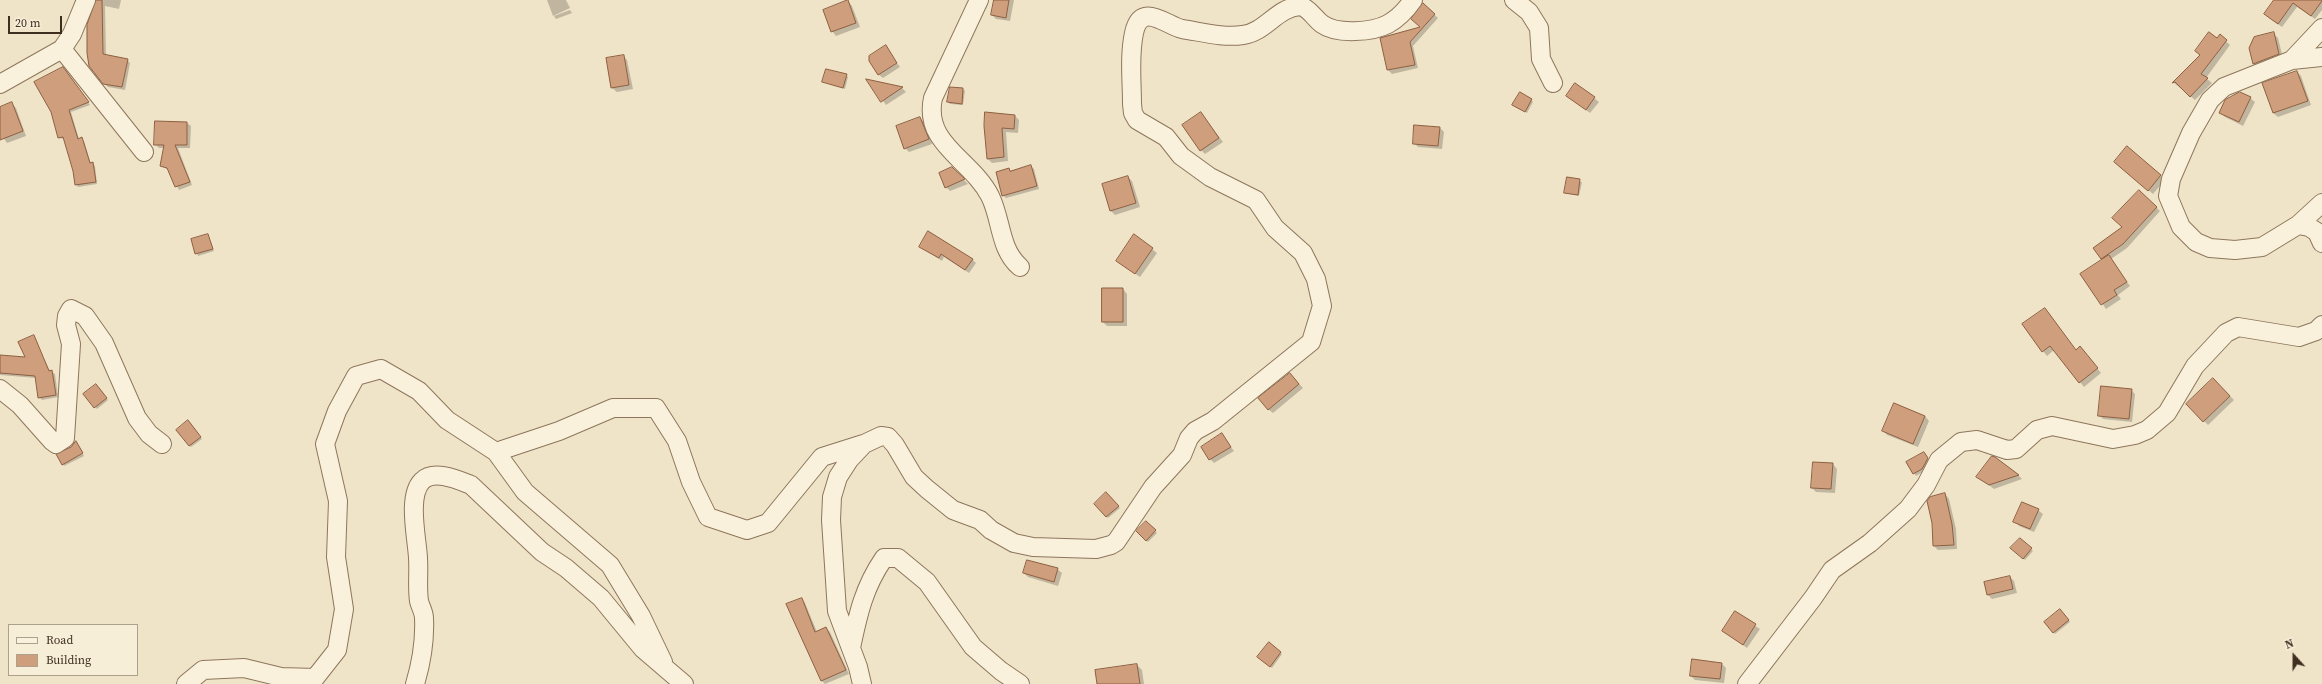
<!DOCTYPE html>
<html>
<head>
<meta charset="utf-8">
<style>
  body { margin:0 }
  #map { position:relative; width:2322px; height:684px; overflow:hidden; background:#f0e4c8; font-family:"Source Serif 4",serif }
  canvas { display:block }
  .legend { position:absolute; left:8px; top:624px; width:130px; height:52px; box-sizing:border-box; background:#f7eed8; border:1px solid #ada18e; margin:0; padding:5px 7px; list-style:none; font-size:12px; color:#3d2e20 }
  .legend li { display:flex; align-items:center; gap:8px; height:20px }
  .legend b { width:20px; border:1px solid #ada18e }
  .north { position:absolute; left:2274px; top:636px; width:40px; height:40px; -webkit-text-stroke:3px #f7eed8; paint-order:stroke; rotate:339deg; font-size:11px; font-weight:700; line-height:16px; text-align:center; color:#3d2e20 }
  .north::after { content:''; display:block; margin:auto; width:14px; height:18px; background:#3d2e20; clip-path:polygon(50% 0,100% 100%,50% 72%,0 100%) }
  .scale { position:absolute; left:8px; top:16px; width:54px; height:18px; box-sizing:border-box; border:2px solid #3d2e20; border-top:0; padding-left:5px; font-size:12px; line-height:14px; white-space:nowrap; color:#3d2e20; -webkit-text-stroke:3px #f7eed8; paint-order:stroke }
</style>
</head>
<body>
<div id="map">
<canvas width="2322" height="684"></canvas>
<ul class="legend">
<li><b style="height:5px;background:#faf1dc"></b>Road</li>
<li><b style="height:11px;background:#cf9f7d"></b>Building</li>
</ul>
<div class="north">N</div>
<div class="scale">20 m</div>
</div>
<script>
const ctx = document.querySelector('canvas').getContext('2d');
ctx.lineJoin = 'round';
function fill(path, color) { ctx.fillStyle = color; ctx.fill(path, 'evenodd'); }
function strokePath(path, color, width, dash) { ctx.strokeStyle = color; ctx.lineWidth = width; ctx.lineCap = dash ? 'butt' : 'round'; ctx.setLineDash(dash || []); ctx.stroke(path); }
fill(new Path2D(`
  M96,0H121L119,9L105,6L106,56L127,60L130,63L125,90L108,87L104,83Z
  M547,0H566L570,8L553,16Z
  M995,0H1014L1010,21L996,19L992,15Z
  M2275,0H2322V10L2315,19L2297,7L2282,27L2269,18Z
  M848,1L852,6L860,27L836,36L832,31Z
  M1423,4L1438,18L1413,46L1418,68L1392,74L1388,70L1381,39L1422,28Z
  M570,10L572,13L556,19L554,16Z
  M2274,34L2278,38L2283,58L2258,68L2254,64L2250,48Z
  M2220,36L2230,45L2206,78L2212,83L2195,100L2174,83Z
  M885,47L900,67L883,78L878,74Z
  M623,56L627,60L633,89L617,92L612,88L607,59Z
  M65,71L90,105L71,112L79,139L84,141L91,164L95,166L97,184L78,187L76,184L74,171L64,139L59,138Z
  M2297,72L2301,76L2311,105L2278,117L2273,113Z
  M846,75L848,77L845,89L823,82Z
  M868,80L902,88L906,92L886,105Z
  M963,89L965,91L963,105L950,104L948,102Z
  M1567,96L1594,98L1599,102L1590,113Z
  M2250,98L2255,102L2243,126L2225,117L2221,113Z
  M1531,100L1533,102L1527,113L1515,106Z
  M11,103L16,108L26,136L7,143L0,133V108Z
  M1201,113L1223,142L1205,154L1201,150Z
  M1015,116L1019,120L1018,133L1006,132L1008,161L992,163L988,159L985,126Z
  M919,118L924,122L932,144L909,152L905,148Z
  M187,123L191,126L190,148H178L192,185L179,190L169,170L161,166L165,148H159L155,144Z
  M1440,128L1444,132L1442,149L1418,147L1414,143Z
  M2127,148L2165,180L2153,194L2119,166Z
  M1031,166L1034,169L1039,189L1006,198L1003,195L1009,169L1011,171Z
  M952,168L968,184L950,191L946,187Z
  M1128,177L1132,181L1140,207L1115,215L1111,211Z
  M1567,178L1582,182L1579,196L1565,193Z
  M2139,191L2160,211L2127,248L2111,259L2130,286L2118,295L2121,299L2106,309L2082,274L2103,260L2094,248L2124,227Z
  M208,235L214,251L198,256L192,240Z
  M1135,236L1157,253L1140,277L1117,261Z
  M920,247L972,259L976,263L969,273L944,257L942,261Z
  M1103,289H1123L1127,294V326H1107L1103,322Z
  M2045,309L2076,351L2084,352L2101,373L2084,387L2054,350L2047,356L2043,351L2024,325Z
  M33,336L50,371L55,374L58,397L42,400L39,397L36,378L0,375V356L26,358Z
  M1294,378L1303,388L1273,413L1268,409Z
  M2213,379L2234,400L2208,425L2187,404Z
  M98,387L108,400L97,409L95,407Z
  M2131,390L2135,394L2132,422L2103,419L2099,415Z
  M1925,416L1929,421L1918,447L1887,435L1883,430Z
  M190,423L202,439L191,447L189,445Z
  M1222,435L1234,451L1214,463L1210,459Z
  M77,444L84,456L64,466L63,464Z
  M1924,453L1929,461L1924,471L1916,476L1908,462Z
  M1992,457L2018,475L2022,479L1994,489L1978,477Z
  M1833,464L1837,469L1835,493L1816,492L1812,488Z
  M1106,494L1120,508L1108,518L1095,504Z
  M1945,494L1949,499L1956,529L1957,549L1938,550L1934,546Z
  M2038,510L2043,514L2034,532L2019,526L2015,521Z
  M1146,522L1157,533L1148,542L1137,531Z
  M2020,539L2033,551L2025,560L2012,548Z
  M1057,569L1062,573L1058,586L1028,577L1024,573Z
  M2010,577L2014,581L2017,593L1992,599L1988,595Z
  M802,599L805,603L817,632L826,628L830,632L849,674L825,684L821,680Z
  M2060,611L2070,622L2055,634L2054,632Z
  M1736,613L1760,629L1747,648L1723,631Z
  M1280,653L1282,654L1272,668L1260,659Z
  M1722,664L1726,668L1724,683L1695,680L1691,676Z
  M1137,665L1142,670L1144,684H1098Z`), '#0003');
const building = new Path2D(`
  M96,0H102L103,54L128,59L122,87L103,84L89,66L87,53V25Z
  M848,0L856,23L831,32L823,10Z
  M994,0H1009L1006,18L991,15Z
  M2274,0H2322V1L2311,16L2293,3L2278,24L2264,14Z
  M1423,3L1435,14L1410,42L1415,65L1387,70L1380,38L1420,27L1411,19Z
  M2209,32L2217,38L2220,34L2227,40L2201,74L2208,78L2190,97L2175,82L2172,83L2200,55L2195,51Z
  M2274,32L2279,54L2253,64L2249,48L2254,37Z
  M886,45L897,63L878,75L869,61V56Z
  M624,55L629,85L611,88L606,58Z
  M63,67L89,102L69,110L78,139L82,137L90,163L93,162L96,182L75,185L73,171L63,137L58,138L51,112L34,82Z
  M826,69L847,74L843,88L822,82Z
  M2297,71L2308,101L2273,113L2262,83Z
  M866,79L903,87L881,102Z
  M1575,83L1595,97L1586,110L1566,96Z
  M950,87L963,88L962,104L947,102Z
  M1520,92L1532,99L1525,112L1512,105Z
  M2240,92L2251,97L2239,122L2219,113L2225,100Z
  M12,102L23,131L0,140V107Z
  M985,112L1015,115L1014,129L1002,128L1004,157L987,159L984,126Z
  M1201,112L1219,138L1200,151L1182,125Z
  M920,117L929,139L904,149L896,126Z
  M155,121L187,122V145H175L190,182L175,187L167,168L160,166L164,145H154Z
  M1414,125L1440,127L1438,146L1413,144Z
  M2127,146L2161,175L2148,191L2114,162Z
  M1031,165L1037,186L1002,196L996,172L1009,168L1010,171Z
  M952,167L965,179L945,188L939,173Z
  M1128,176L1136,203L1110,211L1102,184Z
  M1567,177L1580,179L1578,195L1564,193Z
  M2139,190L2157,207L2123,244L2101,259L2093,248L2122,227L2112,218Z
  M928,231L973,259L965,270L941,254L939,258L919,247Z
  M208,234L213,249L195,254L191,239Z
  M1134,234L1153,248L1135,274L1116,261Z
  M2109,255L2127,282L2114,290L2117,295L2101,305L2080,274Z
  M1102,288H1123V322H1102Z
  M2045,308L2076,350L2080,346L2098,368L2079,383L2050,346L2042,352L2022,324Z
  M34,335L49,371L52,370L56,395L38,398L35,376L0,373V355L25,357L18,342Z
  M1290,373L1299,384L1268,410L1258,398Z
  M2213,378L2230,396L2203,422L2186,404Z
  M96,384L107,398L94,408L83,394Z
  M2101,386L2132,389L2129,419L2098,416Z
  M1894,403L1925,416L1913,444L1882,431Z
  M188,420L201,437L189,446L176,430Z
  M1222,433L1231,447L1209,460L1201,447Z
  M76,441L83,453L62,465L56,454L71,447Z
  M1924,452L1928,458L1922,469L1913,474L1906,462Z
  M1992,456L1995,457L2019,475L1989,485L1976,477Z
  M1813,462L1833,463L1831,489L1811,488Z
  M1106,492L1119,506L1106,517L1094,504Z
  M1945,493L1952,524L1954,545L1933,546L1932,523L1927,501L1930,497Z
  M2022,502L2039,509L2030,529L2013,522Z
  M1146,521L1156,530L1146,541L1136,531Z
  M2020,538L2032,548L2023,559L2010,548Z
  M1027,560L1058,568L1054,582L1023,573Z
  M2010,576L2013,589L1987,595L1984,582Z
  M802,598L815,632L826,627L846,670L821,681L786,604Z
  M2060,609L2069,620L2053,633L2044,622Z
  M1735,611L1756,624L1743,645L1722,631Z
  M1269,642L1281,652L1270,667L1257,657Z
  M1692,659L1722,663L1720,679L1690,676Z
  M1137,664L1140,684H1097L1095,670Z`);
fill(building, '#cf9f7d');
strokePath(building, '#8d5f41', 1);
const street = new Path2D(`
  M979,0L933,98C923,144 971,159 990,196C1002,220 999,249 1020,267
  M1514,0L1529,12L1539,28L1541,59L1553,83
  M2322,28L2292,60L2224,87L2210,100L2191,133L2171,179L2168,196L2181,227L2196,242L2210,248L2235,250L2262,247L2298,225L2309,227L2317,232L2322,243
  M62,49L144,152
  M2292,60L2322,57
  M0,84L62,49L72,34L86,0
  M2298,225L2322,203
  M0,389L20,405L52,441L56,444L65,438L71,344L66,325L67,316L71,309L85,316L104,343L137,418L149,434L162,444
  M496,452L525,492L610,565L641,616L663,662
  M851,648C858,614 864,587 884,558H898L927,582L973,647L1001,671L1020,684
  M186,684L203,670L244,668L281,677L315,678L337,650L344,609L336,557L338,501L325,444L337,411L356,376L381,369L419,391L447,420L496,452L559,431L613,408H656L677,441L691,482L708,517L747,530L768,523L822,457L863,444
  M415,684C421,664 425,639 424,618C424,612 420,606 419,601C417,587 419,572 418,558C417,538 407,496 422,481C434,469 458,480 471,485L542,552L566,568L601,598L643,649L684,684
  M862,684L858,667L837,611L831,520L832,497L838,477L849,460L864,444L881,436L888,437L895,445L914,477L927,489L953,510L980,520L991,530L1014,543L1033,547L1096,549L1111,545L1116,542L1153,487L1182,455L1189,438L1195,431L1213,421L1311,342L1322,306L1316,279L1303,253L1275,228L1256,200L1210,177L1181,156L1166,137L1137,120L1133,113L1132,104C1132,81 1129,56 1134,33C1141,0 1167,26 1182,29C1202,32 1223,38 1243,35C1266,32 1277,7 1301,6C1311,10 1314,18 1322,24C1337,35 1373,32 1388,24C1399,18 1406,10 1413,0
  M1747,684L1813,598L1832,570L1870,543L1908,509L1926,485L1939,460L1961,442L1977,440L2007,450L2016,449L2037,430L2052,426L2113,439L2135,435L2147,430L2167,413L2195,366L2226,333L2238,327L2299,337L2316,331L2322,325`);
strokePath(street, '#8d765c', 20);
strokePath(street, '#faf1dc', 18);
</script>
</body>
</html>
